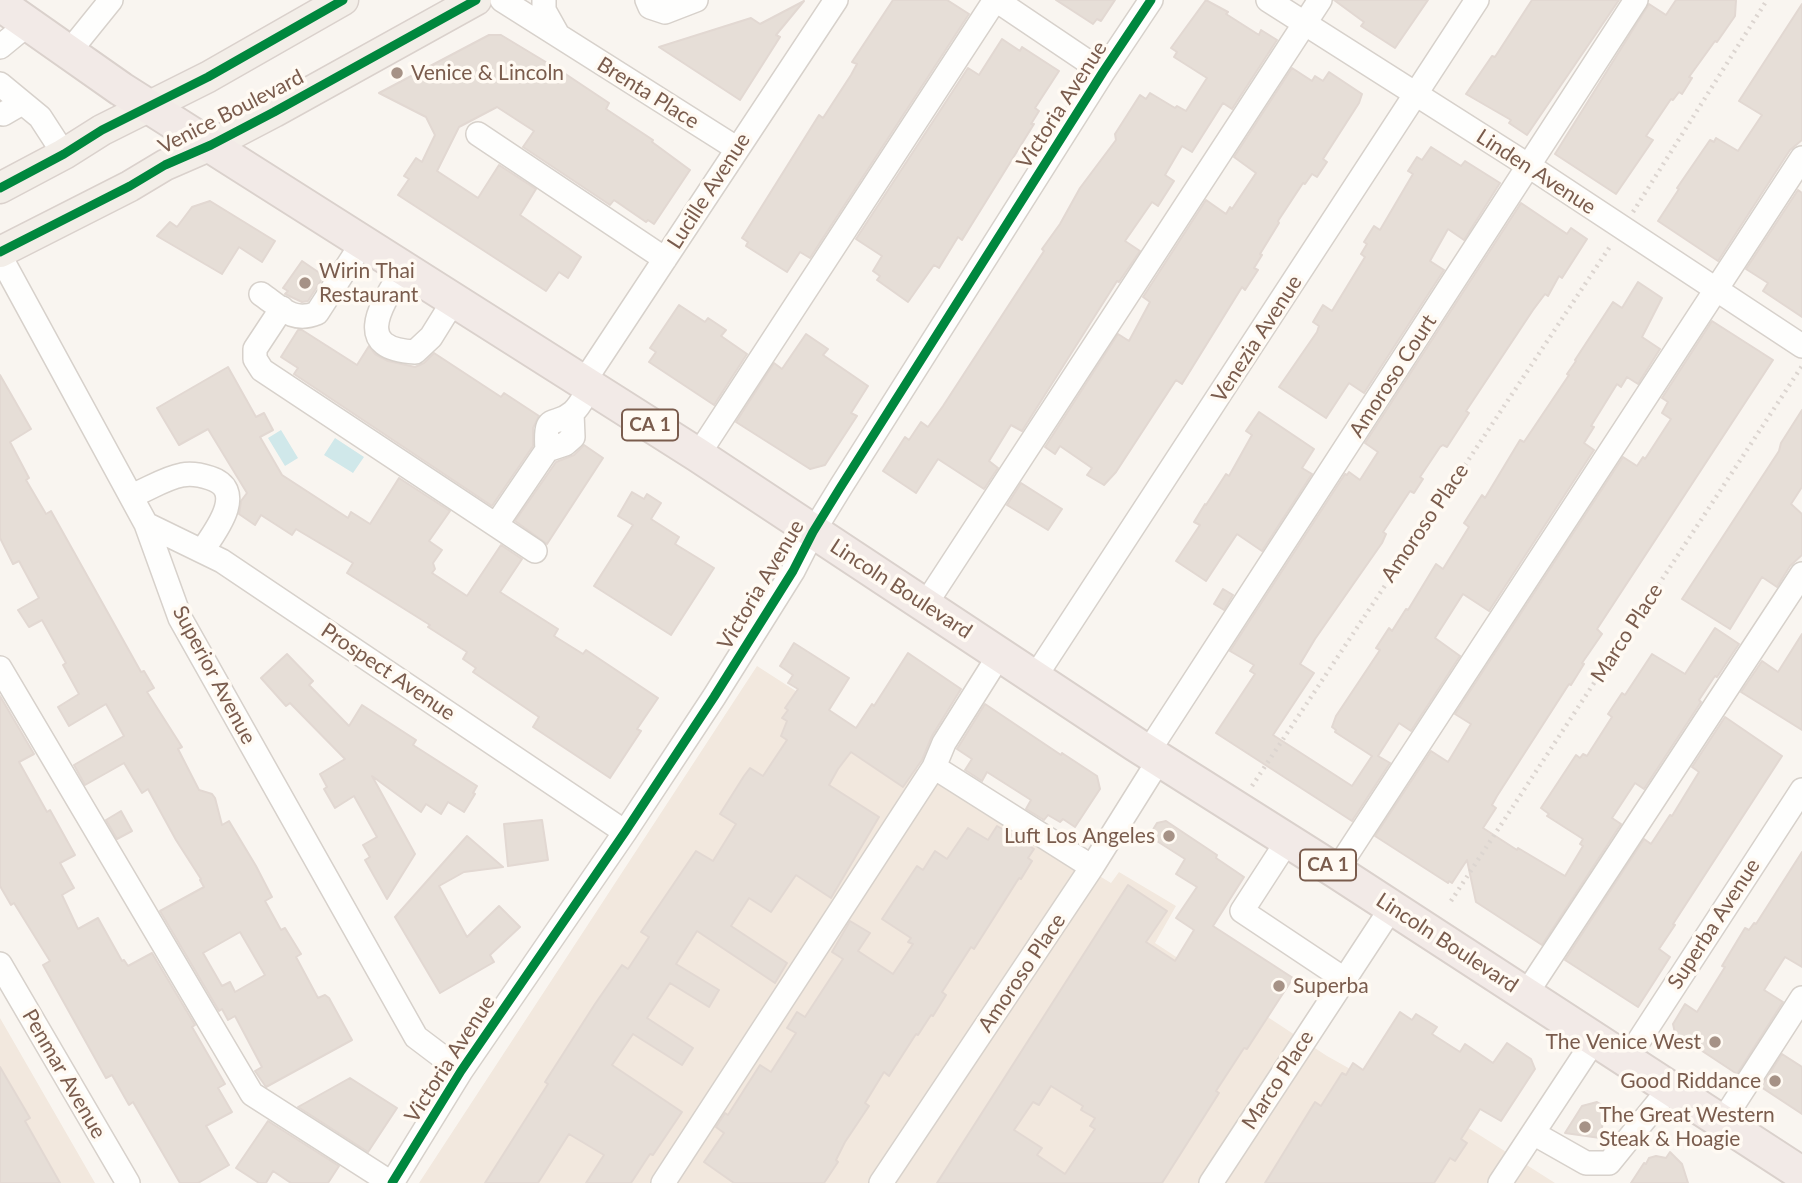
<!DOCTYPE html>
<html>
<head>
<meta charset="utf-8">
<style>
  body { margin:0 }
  canvas { display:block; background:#f9f5f0 }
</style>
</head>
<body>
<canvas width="1802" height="1183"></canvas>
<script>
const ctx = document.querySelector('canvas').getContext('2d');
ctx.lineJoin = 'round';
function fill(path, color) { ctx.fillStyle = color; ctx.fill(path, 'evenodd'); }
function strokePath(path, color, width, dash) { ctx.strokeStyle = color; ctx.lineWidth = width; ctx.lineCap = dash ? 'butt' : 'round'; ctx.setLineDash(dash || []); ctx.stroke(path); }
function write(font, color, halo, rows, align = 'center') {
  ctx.font = font + ' Lato,sans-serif'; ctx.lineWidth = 7; ctx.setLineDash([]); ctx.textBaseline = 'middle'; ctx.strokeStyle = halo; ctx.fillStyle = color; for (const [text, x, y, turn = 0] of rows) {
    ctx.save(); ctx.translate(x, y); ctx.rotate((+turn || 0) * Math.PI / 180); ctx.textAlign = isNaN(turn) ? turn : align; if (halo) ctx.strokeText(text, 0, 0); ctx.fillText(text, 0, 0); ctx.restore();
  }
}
fill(new Path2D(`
  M757,666L931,778L936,777L1111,883L1119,872L1176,906L1155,943L1327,1056L1402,1098L1407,1089L1555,1183H419Z
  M0,1018L95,1183H0Z`), '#f2e8de');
fill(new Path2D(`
  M281,430L298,458L285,466L268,438Z
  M335,438L364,457L353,473L324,455Z`), '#d0e8ea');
const building = new Path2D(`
  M893,0H947L969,14L810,258L800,252L787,272L746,246L748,242L742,238L819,115L823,118L851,75L857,64L852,62Z
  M1056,0H1115L1101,21L1097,19L1093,24Z
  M1206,0L1228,12L1226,14L1259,35L1261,30L1277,40L1232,109L1223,103L1192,152L1182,146L1165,175L1174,181L1158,206L1152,202L1125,241L1140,251L1119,282L1117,281L1022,431L1011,425L989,461L998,468L984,489L938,459L916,493L883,471L905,437L909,440L921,422L928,427L943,406L1044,251L1042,249L1060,224L1080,188L1116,140L1115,134L1140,95L1146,99L1150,93L1175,108L1177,106L1186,111L1207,78L1174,57L1177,52L1171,48Z
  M1334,0H1428L1395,48L1361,26L1364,22Z
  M1532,0H1619L1527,135L1509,123L1511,120L1466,94L1492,56L1495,57Z
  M1676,0H1736L1735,16L1717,42L1715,41L1689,77L1692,78L1682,94L1679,92L1673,100L1671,99L1646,136L1653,140L1616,194L1555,154L1649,4L1666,15Z
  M804,1L776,35L780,37L740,100L659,47L751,18L760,24Z
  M1802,4V140L1790,150L1718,261L1658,221L1679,189L1677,188L1710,140L1714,142L1716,138L1738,151L1762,115L1739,101Z
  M489,35H501L564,73L609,103L606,109L653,140L652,142L690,170L654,224L648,220L646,222L614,200L610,205L523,147L534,131L497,107L459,127L437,171L478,198L499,165L536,189L520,215L581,257L568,278L559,272L546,291L398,195L409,179L404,176L416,158L422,162L435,135L426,117L379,93Z
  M1002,39L1020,51L1022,47L1059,71L1035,108L1039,111L1031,124H1034L962,240L958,237L939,268L934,265L908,302L877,280L880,276L873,271L882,256L856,239L968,68L979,75Z
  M1292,68L1312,81L1315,76L1323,81L1329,72L1362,94L1359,103L1323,159L1327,162L1317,177L1312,174L1305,184L1303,183L1278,221L1279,223L1260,254L1262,255L1254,268L1258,270L1245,290L1242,287L1182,384L1176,380L1116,472L1104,485L1087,475L1092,468L1060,446L1055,454L1045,447L1118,334L1129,341L1150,302L1143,297L1206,200L1226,214L1230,207L1232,209L1256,173L1234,157Z
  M1431,147L1461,166L1465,161L1500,183L1464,240L1448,229L1430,261L1444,270L1364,393L1349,383L1326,418L1279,387L1317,332L1319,326L1313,322L1323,305L1332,311L1365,257L1361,254L1367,244L1364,242L1374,226L1380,230L1413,174L1408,171L1417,157L1422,160Z
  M1798,190L1802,193V317L1763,291L1768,283L1746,269Z
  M210,201L275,241L262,262L239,247L222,274L157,236L170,222L177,227L192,207Z
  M1521,203L1567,234L1571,228L1587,239L1562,278L1559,276L1548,296L1545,294L1533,310L1466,411L1469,413L1447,447L1443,445L1440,447L1420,477L1423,479L1414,493L1410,491L1383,532L1386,534L1382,543L1315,639L1300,664L1314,673L1273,735L1352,786L1372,756L1335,732L1336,730L1332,727L1336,716L1380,650L1376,648L1389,628L1392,631L1406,609L1408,610L1436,564L1443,569L1469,527L1464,523L1482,495L1485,498L1520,440L1524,442L1569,375L1567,374L1576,361L1575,360L1613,302L1622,308L1638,282L1662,298L1642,337L1660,349L1638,384L1627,377L1621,387L1617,384L1591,426L1594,427L1584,443L1594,450L1489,611L1463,594L1435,638L1460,656L1411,731L1399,723L1378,756L1390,763L1352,821L1216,733L1255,674L1250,671L1254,665L1230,651L1345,474L1347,475L1349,472L1360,480L1378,452L1365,443Z
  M302,261L324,276L308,301L302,302L285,294L288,291L283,288Z
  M679,305L705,322L708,318L726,330L721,336L747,354L714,405L649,362L656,352L650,348Z
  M1712,321L1773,360L1597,629L1602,634L1582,663L1584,664L1571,685L1569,684L1497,796L1492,805L1496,808L1483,828L1517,850L1518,848L1565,876L1583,846L1580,844L1583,839L1547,816L1549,814L1541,808L1576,755L1580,758L1583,754L1587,756L1612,717L1608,714L1622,693L1625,695L1652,654L1685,674L1715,628L1739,644L1717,677L1715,676L1699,700L1701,702L1644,789L1635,783L1612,818L1621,824L1542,945L1476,902L1467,860L1452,883L1449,881L1448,883L1375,836L1431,751L1448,762L1471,724L1455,714L1623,457L1637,466L1643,457L1645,459L1671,419L1662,413L1668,402L1662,398Z
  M298,330H302L357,365L369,346L375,354L388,361L415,367L424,363L434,353L501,397L504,393L539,416L533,428V446L492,506L294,374L298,368L281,357Z
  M806,334L828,349L823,355L868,386L851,413L857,416L825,465L810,469L736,422L774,363L782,369Z
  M228,367L256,417L264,413L273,430L260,437L282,475L348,518L351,512L370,524L399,478L450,511L429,541L442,550L433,563L435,569L432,573L467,596L501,545L522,559L500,592L558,629L554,636L583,654L586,650L658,698L637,729L641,731L610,778L533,727L539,717L473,672L476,668L463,659L467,652L428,627L430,625L347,573L353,563L296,529L292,535L261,515L255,525L239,514L241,501L247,493L208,429L179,445L157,408Z
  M0,375L31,429L10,442L29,478L26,480L46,514L51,511L141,672L144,671L154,688L147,692L182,747L178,749L199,790L212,794L215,798L222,825L229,821L256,866L272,897L265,901L281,930L285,928L301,954L296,957L318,998L325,995L329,998L352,1040L266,1087L255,1071L262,1067L235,1016L228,1020L222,1009L219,1011L160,911L204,887L200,880L201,879L176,840L148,789L142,793L124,763L85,785L74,765L124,736L106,704L69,726L58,707L79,694L63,665L66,663L42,620L29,627L18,610L39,598L19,561L13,564L0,538ZM240,932L265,975L235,992L230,982L222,986L203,953Z
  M1802,410V487L1791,504L1802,514V555L1790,566L1777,587L1762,577L1730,629L1682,599L1779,451L1781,443Z
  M1259,412L1314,449L1302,468L1312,474L1262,551L1237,534L1206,581L1176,561L1200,525L1194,522L1205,504L1206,505L1226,474L1229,476L1252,435L1246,431Z
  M584,445L603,458L547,544L515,521L556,462L574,455Z
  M1021,483L1062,509L1048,530L1007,505Z
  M632,492L644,499L647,494L661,503L651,519L679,537L675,544L714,568L671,635L594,586L633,525L618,516Z
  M1223,589L1233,595L1224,610L1214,604Z
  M1802,634V730L1741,692L1762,661L1778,672Z
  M794,643L849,678L829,710L856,728L872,704L874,706L908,653L961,689L932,736L922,760L903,787L851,752L838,769L829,785L879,817L831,898L796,875L771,912L749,898L731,926L787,963L775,983L697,931L676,964L719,990L709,1007L670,983L647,1018L693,1048L682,1065L633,1034L612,1065L682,1112L653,1155L650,1154L631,1183H586L604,1155L569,1134L538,1183H485L548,1084L545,1082L595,1004L622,965L628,969L649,937L641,932L696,851L713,861L736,824L720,814L744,776L750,768L763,776L787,740L781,736L787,721L782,718L788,710L785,708L798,689L788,683L793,675L780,666Z
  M287,654L313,681L309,685L349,726L362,705L416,740L413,745L477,786L473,793L475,794L464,812L448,802L441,814L426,804L421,812L372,776L415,854L387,899L365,860L370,857L363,845L377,837L354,796L335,808L324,789L327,787L320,774L345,759L290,703L286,706L261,678Z
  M0,696L34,754L19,762L47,812L50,810L75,855L60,863L74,888L62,895L78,929L98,918L122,961L124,960L128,966L152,953L195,1025L192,1027L225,1084L218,1088L232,1112L206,1126L229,1165L198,1183H180L133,1102L129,1105L112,1075L106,1078L43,965L50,961L14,903L11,905L0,886Z
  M985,704L1061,755L1062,753L1097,776L1100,789L1075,827L1063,819L1060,822L1048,815L1044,820L1026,809L1031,800L987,772L982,781L965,770L972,759L957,749Z
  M1725,717L1782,756L1673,924L1675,925L1659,949L1670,957L1638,1007L1565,960L1644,839L1651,844L1670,815L1672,816L1699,772L1692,767Z
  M121,811L132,831L117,839L106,820Z
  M542,820L548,860L508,866L504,824Z
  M1166,821L1217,855L1216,858L1244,877L1213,926L1293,978L1247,1049L1244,1048L1216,1091L1219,1093L1162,1183H937L1128,885L1167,911L1146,942L1175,961L1194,930L1176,918L1197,887L1176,874L1185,859L1149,836L1157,823ZM1051,1086L1083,1106L1081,1110L1095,1118L1090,1126L1095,1129L1065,1174L1037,1155L1042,1148L1014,1130L1033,1102L1039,1105Z
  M997,826L1029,844L1028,845L1034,849L1028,858L1032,861L1021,879L1019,878L974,949L971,947L942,992L946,995L933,1016L931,1015L918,1035L916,1034L889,1076L884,1072L865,1103L869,1106L845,1142L836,1160L838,1162L824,1183H734L704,1162L724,1133L716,1127L725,1113L728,1115L760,1065L771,1072L796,1033L787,1028L797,1012L805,1017L843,959L832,952L850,921L870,933L858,951L893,974L913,944L908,942L911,938L882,919L917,866L923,870L935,851L947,859L968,828L988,840Z
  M467,836L503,867L464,872L439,886L467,937L499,906L520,927L490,955L494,962L440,993L395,917Z
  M1802,852V967L1785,957L1764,990L1783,1002L1737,1074L1675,1033L1673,1024L1685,1004L1697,1012L1725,967L1722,966L1745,928L1749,930L1754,923L1756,924Z
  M1400,1012L1412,1020L1416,1014L1437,1027L1432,1034L1460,1052L1465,1044L1493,1063L1507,1043L1531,1059L1535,1069L1501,1121L1480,1109L1461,1139L1467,1143L1455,1161L1450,1158L1434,1183H1265L1315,1102L1321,1106L1342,1073L1346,1075L1353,1063L1363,1070Z
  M1782,1054L1802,1067V1114L1761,1087Z
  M0,1067L30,1118L25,1121L60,1183H0Z
  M350,1078L397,1108L368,1152L298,1107Z
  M1597,1102L1610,1110L1603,1122L1600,1138L1565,1133L1582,1106Z
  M268,1121L339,1166L328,1183H291L273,1171L266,1183H259L236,1168Z
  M1670,1152L1682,1164L1688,1183H1631L1644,1163L1646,1164L1649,1158L1656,1156L1666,1158Z`);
fill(building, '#e6ded7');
strokePath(building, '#e2d8d2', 2);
const minor = new Path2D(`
  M502,0L736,148
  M544,0V10L558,35
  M647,0L650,7L665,12L696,0
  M996,0L1103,72
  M1268,0L1529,166L1802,346
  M0,47L28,24
  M69,52L111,0
  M0,84L40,117L64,154
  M3,114L22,103
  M478,134L665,259
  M0,256L146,524L180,618L416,1037L461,1071
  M404,268C385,300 348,349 415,352L431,337L454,300
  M261,294C281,308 293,323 317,313L363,242
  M282,308L255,349V359L262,370L535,551
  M583,383L836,0
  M572,413L573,437L565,444L547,450C544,410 554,429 573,412C580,406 585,395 590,387
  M698,455L995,0
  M131,496C147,490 165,478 182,475C191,473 201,475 210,478C248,490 215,532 202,551
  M146,524L222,561L625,832
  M496,525L547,450
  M925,605L1320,0
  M0,668L252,1094L391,1183
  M1035,677L1477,0
  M1148,752L1636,0
  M934,767L1092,867
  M1288,840L1242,911L1344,979
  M1336,871L1802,158
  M0,964L128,1183
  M1526,994L1802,574
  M1627,1059L1802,790
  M1722,1122L1802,998
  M1533,1133L1586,1163H1609L1670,1088
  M392,1183L461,1071L625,832L714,697L793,571L813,532L840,488L1103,72L1151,0
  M663,1183L934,767L944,743L1000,654
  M881,1183L1092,867L1159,760
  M1211,1183L1392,907
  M1500,1183L1595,1039`);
const major = new Path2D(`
  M0,188L64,154L102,130L208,77L343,0
  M0,252L130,186L165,165L211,145L274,112L476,0`);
const highway = new Path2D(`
  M0,4L121,89L698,455L1135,744L1336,871L1802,1174`);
strokePath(minor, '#d7d1cb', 26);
strokePath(major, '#dad1cc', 33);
strokePath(highway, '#dad1cc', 37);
strokePath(new Path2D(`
  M1633,212L1767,0
  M1252,786L1611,245
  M1451,901L1802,366`), '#dcd5d0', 4.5, [2, 5]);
strokePath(minor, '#fefefd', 23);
strokePath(major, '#f3eee8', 30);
strokePath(highway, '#f2eae7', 33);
strokePath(new Path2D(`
  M0,188L64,154L102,130L208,77L343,0
  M0,252L130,186L165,165L211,145L274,112L476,0
  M392,1183L461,1071L625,832L714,697L793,571L813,532L840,488L1103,72L1151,0`), '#00873e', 9);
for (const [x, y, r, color] of [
  [397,73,7,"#a69286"],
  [305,283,7,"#a69286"],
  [1169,836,7,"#a69286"],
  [1279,986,7,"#a69286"],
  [1715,1042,7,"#a69286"],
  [1775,1081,7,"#a69286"],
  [1585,1127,7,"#a69286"]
]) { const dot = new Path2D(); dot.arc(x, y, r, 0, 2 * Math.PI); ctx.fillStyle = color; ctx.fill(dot); strokePath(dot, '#fffaf3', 2.5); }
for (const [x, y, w] of [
  [650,425,56],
  [1328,865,56]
]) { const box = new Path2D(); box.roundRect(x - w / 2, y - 15.5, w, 31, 5); ctx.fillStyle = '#fffaf3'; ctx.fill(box); strokePath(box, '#7a5c4d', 2); }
write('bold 19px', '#7a5c4d', null, [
  ["CA 1",650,425],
  ["CA 1",1328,865]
]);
write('21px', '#7a5c4d', '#fffaf3', [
  ["Venice & Lincoln",411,73],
  ["Wirin Thai",319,271],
  ["Restaurant",319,295],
  ["Luft Los Angeles",1155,836,"right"],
  ["Superba",1293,986],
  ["The Venice West",1701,1042,"right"],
  ["Good Riddance",1761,1081,"right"],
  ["The Great Western",1599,1115],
  ["Steak & Hoagie",1599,1139]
], 'left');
write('21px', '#7a5c4d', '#fffaf3', [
  ["Brenta Place",648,93,32],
  ["Victoria Avenue",1062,105,-57],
  ["Venice Boulevard",231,112,-27],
  ["Linden Avenue",1536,172,33],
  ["Lucille Avenue",709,191,-57],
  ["Venezia Avenue",1257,339,-57],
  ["Amoroso Court",1393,376,-57],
  ["Amoroso Place",1425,523,-56],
  ["Victoria Avenue",761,585,-59],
  ["Lincoln Boulevard",901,589,33],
  ["Marco Place",1627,633,-57],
  ["Prospect Avenue",388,672,34],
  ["Superior Avenue",214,675,62],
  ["Superba Avenue",1714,924,-57],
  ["Lincoln Boulevard",1447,943,33],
  ["Amoroso Place",1022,973,-56],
  ["Victoria Avenue",450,1059,-57],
  ["Penmar Avenue",64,1074,60],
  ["Marco Place",1278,1080,-57]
]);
</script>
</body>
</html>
